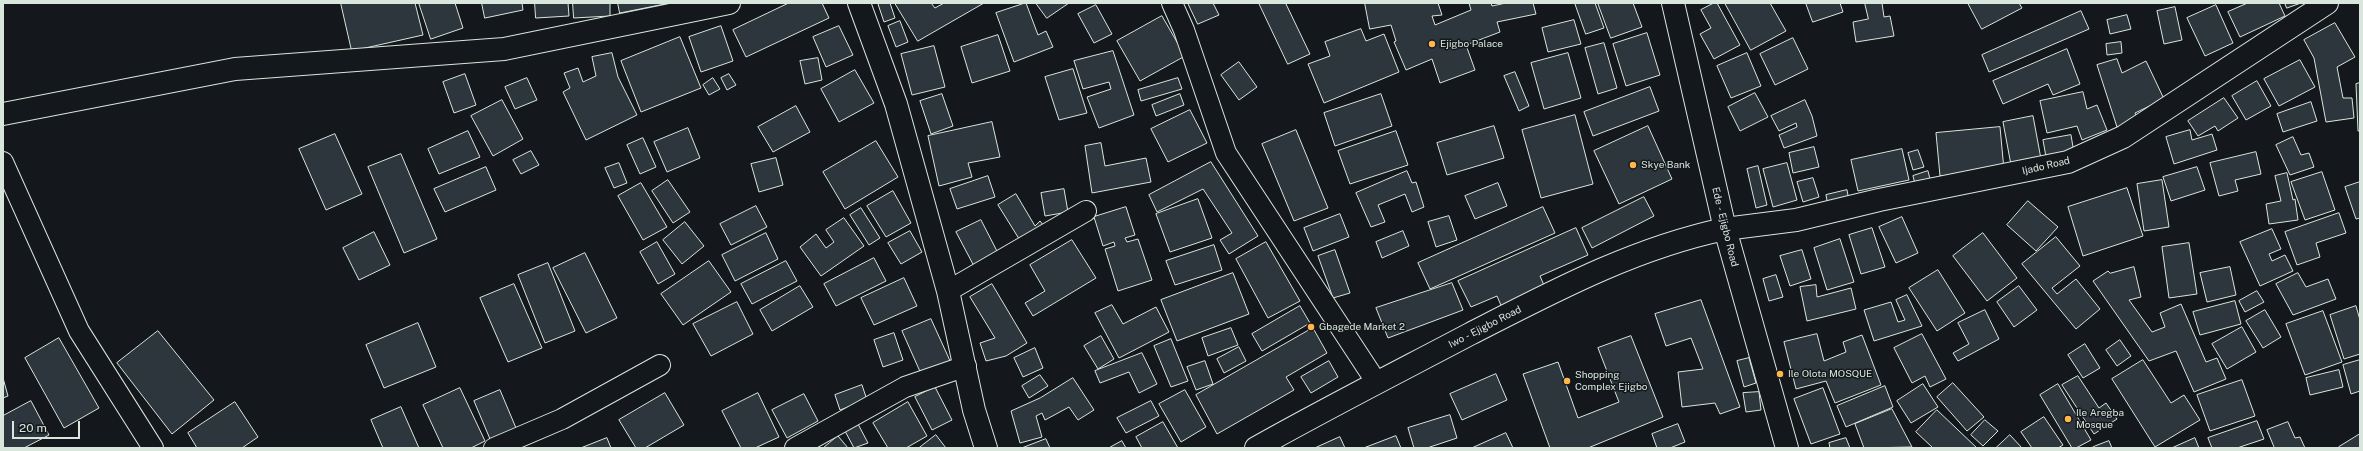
<!DOCTYPE html>
<html>
<head>
<meta charset="utf-8">
<style>
  body { margin:0 }
  #map { position:relative; width:2363px; height:451px; overflow:hidden; background:#14181c; font-family:"Public Sans",sans-serif }
  canvas { display:block }
  .frame { position:absolute; inset:0; border:4px solid #d8e6dc; pointer-events:none }
  .scale { position:absolute; left:12px; top:421px; width:68px; height:18px; box-sizing:border-box; border:2px solid #d8e6dc; border-top:0; padding-left:5px; font-size:12px; line-height:14px; white-space:nowrap; color:#d8e6dc; -webkit-text-stroke:3px #14181c; paint-order:stroke }
</style>
</head>
<body>
<div id="map">
<canvas width="2363" height="451"></canvas>
<div class="frame"></div>
<div class="scale">20 m</div>
</div>
<script>
const ctx = document.querySelector('canvas').getContext('2d');
ctx.lineJoin = 'round';
function fill(path, color) { ctx.fillStyle = color; ctx.fill(path, 'evenodd'); }
function strokePath(path, color, width, dash) { ctx.strokeStyle = color; ctx.lineWidth = width; ctx.lineCap = dash ? 'butt' : 'round'; ctx.setLineDash(dash || []); ctx.stroke(path); }
function write(font, color, halo, rows, align = 'center') {
  ctx.font = font + ' "Public Sans",sans-serif'; ctx.lineWidth = 3; ctx.setLineDash([]); ctx.textBaseline = 'middle'; ctx.strokeStyle = halo; ctx.fillStyle = color; for (const [text, x, y, turn = 0] of rows) {
    ctx.save(); ctx.translate(x, y); ctx.rotate((+turn || 0) * Math.PI / 180); ctx.textAlign = isNaN(turn) ? turn : align; if (halo) ctx.strokeText(text, 0, 0); ctx.fillText(text, 0, 0); ctx.restore();
  }
}
const building = new Path2D(`
  M341,3H415L423,35L352,51Z
  M419,3H455L463,28L431,39Z
  M482,3H522L523,10L485,18Z
  M535,3H568L569,16L536,18Z
  M573,3H610V16L574,18Z
  M618,3H670L620,13Z
  M789,3H822L829,18L746,57L733,30Z
  M890,3L895,18L884,22L878,4Z
  M895,3H931L935,8L944,3H984L918,41Z
  M1026,3L1038,35L1046,31L1053,47L1014,62L996,13Z
  M1036,3H1069L1047,18Z
  M1188,3H1213L1219,15L1198,24Z
  M1259,3H1288L1286,4L1310,54L1288,64Z
  M1365,3H1438L1442,15L1432,16L1435,25L1471,10L1469,3H1491L1492,6L1506,3H1533L1536,14L1497,22L1500,32L1466,45L1475,70L1440,83L1432,59L1406,70L1394,42L1396,41L1391,25L1370,29Z
  M1575,3H1595L1604,28L1586,34Z
  M1598,3H1633L1642,27L1611,38Z
  M1714,3H1717L1740,45L1714,59L1700,34L1711,28L1701,10Z
  M1725,3H1770L1786,31L1751,50Z
  M1806,3H1840L1843,12L1813,22Z
  M1865,3H1882L1884,17L1890,16L1894,36L1856,42L1853,22L1868,19Z
  M1968,3H2019L2022,8L1982,29Z
  M2248,3H2279L2285,16L2240,37L2228,12Z
  M2285,3H2301L2287,8Z
  M1096,5L1112,34L1094,43L1078,14Z
  M2216,5L2233,43L2205,56L2187,18Z
  M2175,7L2182,40L2164,44L2157,11Z
  M2081,11L2089,29L1989,72L1982,55Z
  M2127,15L2131,29L2110,34L2107,20Z
  M1162,16L1185,56L1140,81L1117,41Z
  M1574,20L1581,44L1548,52L1542,28Z
  M900,21L908,42L896,47L888,26Z
  M2335,23L2355,57L2337,67L2343,98H2352L2354,118L2326,122L2314,58L2304,40Z
  M721,26L733,61L701,72L689,37Z
  M839,26L853,55L826,67L813,37Z
  M1361,29L1366,41L1384,34L1399,72L1324,103L1308,64L1330,56L1325,42Z
  M1647,33L1660,75L1626,86L1613,44Z
  M998,35L1010,71L972,83L961,47Z
  M680,37L701,88L641,112L621,61Z
  M1793,38L1808,69L1775,85L1760,54Z
  M2121,42L2122,53L2107,55L2106,44Z
  M1604,43L1617,88L1598,94L1585,48Z
  M934,46L945,87L912,95L901,54Z
  M2067,49L2080,84L2053,95L2048,84L2003,104L1993,81Z
  M1113,51L1134,115L1099,128L1087,97L1111,89L1109,82L1083,89L1074,61Z
  M612,53L618,77L637,115L586,140L563,92L570,88L564,73L578,68L583,82L596,76L592,57Z
  M1568,53L1581,98L1544,109L1531,63Z
  M1747,53L1761,86L1731,98L1717,66Z
  M818,58L822,80L805,84L800,61Z
  M2117,59L2122,73L2146,61L2164,99L2135,113L2138,120L2117,127L2097,65Z
  M2300,60L2315,87L2279,106L2264,79Z
  M1239,62L1257,87L1239,100L1221,75Z
  M1073,69L1087,113L1059,120L1045,77Z
  M855,70L874,103L839,122L821,89Z
  M1515,72L1529,106L1519,111L1504,76Z
  M465,74L476,105L454,113L443,82Z
  M729,74L736,85L727,90L721,78Z
  M527,78L537,100L515,109L505,87Z
  M713,78L720,89L709,95L703,85Z
  M1178,78L1182,89L1141,101L1138,90Z
  M2257,81L2271,106L2246,120L2232,96Z
  M2360,83V131H2358L2356,84Z
  M1650,87L1659,111L1593,136L1584,112Z
  M2083,92L2087,109L2097,105L2107,130L2082,140L2077,126L2047,133L2040,101Z
  M1755,93L1768,117L1740,131L1728,107Z
  M942,94L953,126L931,134L920,101Z
  M1180,94L1184,105L1156,116L1152,105Z
  M1381,94L1392,126L1335,146L1324,113Z
  M2224,98L2238,118L2218,131L2215,126L2198,136L2188,121Z
  M502,100L523,139L493,156L471,116Z
  M1805,100L1812,116L1817,136L1784,148L1779,135L1797,127L1796,123L1779,131L1771,116Z
  M2311,102L2317,121L2283,132L2277,114Z
  M796,106L810,132L773,152L758,127Z
  M1190,110L1207,143L1168,162L1151,129Z
  M1575,115L1593,184L1541,198L1522,130Z
  M2033,116L2041,159L2011,165L2003,122Z
  M992,122L1000,157L968,163L972,177L939,186L928,136Z
  M1494,126L1504,158L1447,175L1437,143Z
  M1648,126L1672,179L1619,204L1594,151Z
  M2000,127L2004,170L1940,176L1936,133Z
  M688,128L700,158L667,172L654,142Z
  M1296,130L1328,208L1294,221L1262,144Z
  M2190,130L2192,140L2212,134L2217,150L2174,164L2166,137Z
  M468,131L480,157L439,174L428,149Z
  M1396,131L1408,165L1350,184L1338,151Z
  M335,134L362,194L326,210L299,149Z
  M2071,135L2074,153L2046,157L2043,140Z
  M2293,137L2301,155L2309,153L2314,167L2290,175L2276,145Z
  M643,138L656,167L640,174L627,145Z
  M876,141L898,177L845,209L823,172Z
  M1101,143L1105,166L1146,158L1151,182L1092,193L1085,146Z
  M1814,147L1819,167L1793,173L1789,153Z
  M1902,149L1909,180L1858,191L1851,160Z
  M1918,150L1924,167L1913,170L1908,153Z
  M531,151L539,165L521,174L513,160Z
  M2256,152L2261,174L2235,180L2238,191L2219,196L2210,163Z
  M401,154L437,239L404,253L368,167Z
  M776,158L783,185L759,192L751,164Z
  M1211,162L1258,236L1229,254L1220,240L1232,233L1203,189L1157,212L1149,195Z
  M619,163L627,183L614,188L605,168Z
  M1787,163L1797,200L1773,207L1763,169Z
  M1758,166L1767,205L1756,208L1747,169Z
  M486,167L496,190L445,212L434,189Z
  M2197,167L2205,190L2171,201L2163,177Z
  M1407,171L1412,183L1416,182L1424,207L1412,212L1405,194L1378,205L1385,222L1371,227L1356,193Z
  M1928,171L1930,179L1915,184L1913,176Z
  M2322,172L2335,210L2305,220L2291,182Z
  M2287,173L2293,200L2295,199L2298,220L2269,224L2266,204L2281,201L2275,176Z
  M988,176L995,197L957,209L950,189Z
  M1813,178L1819,197L1803,202L1797,182Z
  M668,180L690,212L673,223L652,191Z
  M2162,180L2169,227L2144,231L2137,184Z
  M2360,182V218L2356,219L2345,187Z
  M641,183L667,227L643,240L618,196Z
  M1498,183L1507,206L1475,219L1465,196Z
  M2127,188L2143,236L2083,256L2068,207Z
  M1064,189L1068,212L1045,216L1041,193Z
  M1847,190L1849,201L1828,206L1826,195Z
  M893,191L911,223L886,237L867,206Z
  M1016,194L1035,226L1040,221L1044,226L1021,242L998,205Z
  M1644,197L1654,216L1592,248L1582,228Z
  M1198,199L1212,238L1170,252L1156,214Z
  M2028,201L2058,227L2036,251L2007,225Z
  M756,206L767,227L731,245L720,224Z
  M1126,207L1135,235L1125,238L1127,242L1138,239L1152,280L1118,291L1105,249L1115,246L1114,242L1103,246L1094,217Z
  M1543,207L1555,233L1430,289L1418,263Z
  M861,208L880,238L869,245L850,215Z
  M2339,213L2346,233L2316,243L2320,257L2297,265L2285,232Z
  M1340,214L1349,237L1313,251L1304,228Z
  M1449,216L1457,240L1436,247L1428,222Z
  M1902,217L1918,253L1896,263L1879,227Z
  M844,218L864,246L821,276L800,247L816,234L826,248L834,242L826,230Z
  M981,220L999,255L975,268L956,232Z
  M685,222L704,246L682,264L663,240Z
  M1576,228L1588,255L1540,276L1546,290L1503,310L1497,296L1471,307L1458,281Z
  M1872,228L1885,267L1861,274L1849,235Z
  M2272,229L2281,249L2269,254L2272,261L2285,255L2293,271L2260,286L2240,242Z
  M910,231L922,252L901,264L888,243Z
  M1403,231L1409,246L1382,258L1376,242Z
  M374,232L390,265L359,280L343,248Z
  M766,233L778,259L735,281L722,255Z
  M1983,233L2017,278L1987,301L1953,256Z
  M2056,237L2080,266L2052,288L2057,294L2076,279L2100,309L2076,329L2022,264Z
  M1840,239L1854,282L1827,290L1814,248Z
  M1072,240L1096,278L1033,316L1025,303L1045,291L1030,265Z
  M657,242L675,274L658,284L640,252Z
  M1266,242L1300,301L1268,318L1236,259Z
  M2189,243L2197,294L2169,298L2162,247Z
  M1214,245L1222,270L1175,285L1166,261Z
  M1335,250L1350,293L1333,298L1318,256Z
  M1802,250L1811,279L1790,286L1780,256Z
  M585,253L617,318L586,333L553,268Z
  M874,258L886,281L836,306L824,284Z
  M709,261L731,292L683,325L661,294Z
  M786,261L797,281L752,304L741,284Z
  M548,263L575,331L545,343L518,275Z
  M2134,267L2141,297L2129,300L2152,332L2165,327L2160,313L2181,304L2206,362L2217,358L2226,379L2194,392L2176,351L2149,361L2093,281L2108,271L2110,273Z
  M2230,267L2236,295L2207,302L2200,273Z
  M1938,270L1965,313L1937,331L1909,288Z
  M1233,273L1249,314L1177,341L1161,300Z
  M2298,273L2306,287L2328,279L2336,299L2293,315L2276,284Z
  M1776,275L1783,297L1769,301L1763,279Z
  M904,278L917,306L874,325L861,298Z
  M1452,283L1463,310L1388,338L1376,308Z
  M514,284L542,348L508,362L480,298Z
  M992,284L1027,343L1006,356L986,361L980,343L995,338L970,297Z
  M1816,285L1817,297L1851,288L1856,309L1807,321L1800,287Z
  M800,286L813,307L772,331L760,310Z
  M2019,286L2037,310L2014,327L1997,302Z
  M2257,291L2264,302L2245,312L2239,301Z
  M1907,295L1922,326L1874,341L1864,310L1891,302L1898,322L1905,320L1896,300Z
  M1701,300L1740,407L1720,414L1715,403L1682,407L1678,372L1703,369L1691,338L1666,346L1655,314Z
  M2235,301L2241,324L2200,335L2193,312Z
  M737,302L753,334L711,356L693,324Z
  M1112,305L1123,324L1156,307L1169,332L1119,358L1095,313Z
  M1300,306L1310,323L1262,351L1252,334Z
  M2356,306L2360,320V354L2344,359L2330,315Z
  M1985,310L1999,339L1958,361L1953,353L1969,344L1958,323Z
  M2265,310L2281,337L2263,348L2246,321Z
  M2323,311L2342,362L2305,375L2286,324Z
  M931,319L951,363L922,376L902,331Z
  M418,323L436,367L384,388L366,345Z
  M2242,327L2256,352L2227,369L2212,344Z
  M1231,328L1238,345L1208,356L1202,338Z
  M1313,328L1327,353L1286,377L1294,390L1217,434L1196,395Z
  M158,331L214,400L172,434L117,363Z
  M894,333L903,360L883,367L874,340Z
  M1817,334L1824,361L1846,352L1843,342L1862,335L1881,385L1835,403L1826,381L1796,389L1784,342Z
  M1922,334L1946,379L1930,387L1925,376L1912,383L1894,348Z
  M1101,336L1114,359L1098,369L1084,346Z
  M1631,336L1663,417L1588,448H1550L1523,374L1558,362L1578,418L1619,402L1598,348Z
  M59,338L99,408L64,428L25,358Z
  M1171,339L1188,381L1171,387L1154,346Z
  M2120,340L2131,356L2117,366L2106,350Z
  M2085,344L2100,368L2083,378L2068,355Z
  M1239,347L1246,361L1224,373L1217,359Z
  M1035,348L1043,368L1023,377L1014,358Z
  M1142,353L1157,384L1139,393L1129,372L1100,383L1095,371Z
  M1749,358L1756,383L1744,387L1737,361Z
  M2143,360L2171,403L2184,395L2200,420L2155,447L2112,379Z
  M2360,360V391L2351,394L2343,365Z
  M1205,361L1213,384L1196,390L1187,367Z
  M1329,361L1338,377L1311,393L1301,377Z
  M2339,370L2343,387L2310,395L2306,378Z
  M1496,374L1507,400L1462,420L1450,394Z
  M1040,375L1048,386L1029,398L1022,386Z
  M2078,376L2099,408L2106,403L2117,419L2094,434L2062,385Z
  M3,378L8,396L3,398Z
  M1073,378L1094,410L1078,420L1069,407L1045,420L1042,413L1036,416L1042,437L1020,443L1011,411L1040,398Z
  M2242,380L2255,416L2210,431L2197,395Z
  M1953,383L1984,417L1967,431L1937,397Z
  M1923,384L1938,407L1911,423L1897,401Z
  M2058,384L2091,440L2076,448H2072L2040,395Z
  M862,385L867,400L840,410L835,395Z
  M1885,386L1893,407L1846,427L1837,406Z
  M935,387L952,420L932,430L915,397Z
  M460,388L485,441L471,448H443L423,405Z
  M1823,388L1840,434L1811,444L1794,399Z
  M500,390L516,428L490,439L474,401Z
  M1185,390L1206,427L1181,442L1159,404Z
  M1759,392L1761,410L1746,412L1743,393Z
  M665,393L684,425L645,448H636L619,420Z
  M758,393L779,437L755,448H741L722,411Z
  M804,394L818,421L787,438L772,410Z
  M31,401L49,435L24,448H3V416Z
  M1151,401L1159,416L1126,433L1117,418Z
  M235,402L258,437L242,448H197L188,433Z
  M908,402L927,436L906,448H888L873,423Z
  M401,407L419,448H383L371,420Z
  M1892,409L1912,447L1864,448L1855,424Z
  M1937,410L1977,448H1933L1916,432Z
  M1450,415L1457,438L1427,448H1414L1408,428Z
  M2044,417L2063,445L2058,448H2032L2021,432Z
  M1985,420L1998,431L1983,446L1971,435Z
  M2257,421L2264,439L2237,448H2212L2208,438Z
  M1163,422L1178,448H1142L1136,437Z
  M2288,422L2295,438L2300,437L2305,448H2273L2274,447L2267,430Z
  M858,424L868,443L854,448L845,431Z
  M1678,424L1685,442L1670,448H1657L1652,434Z
  M1506,433L1513,448H1472Z
  M2360,434V448H2340L2339,447Z
  M936,435L946,448H919Z
  M2010,435L2022,448H1996Z
  M838,436L848,448H823L829,443Z
  M1396,436L1401,448H1364Z
  M1340,437L1345,448H1315Z
  M607,438L611,448H581Z
  M1846,438L1850,448H1830L1829,443Z
  M2195,438L2199,448H2172Z
  M1046,439L1050,448H1022Z
  M1122,441L1126,448H1109Z
  M2109,441L2112,448H2091L2095,446Z`);
fill(building, '#2c363c');
strokePath(building, '#d8e6dc', 1);
const minor = new Path2D(`
  M1172,3L1184,30L1226,153L1377,383
  M3,162L79,331L153,448
  M948,291L1086,211
  M494,448L562,419L660,365
  M795,448L905,387L966,366`);
const tertiary = new Path2D(`
  M859,3L896,104L948,291L974,410L986,448
  M1725,229L1796,220L1879,200L2068,162L2123,137L2327,3`);
const secondary = new Path2D(`
  M3,114L235,69L504,49L729,3
  M1256,448C1327,408 1398,372 1470,334C1552,292 1634,248 1725,229`);
const primary = new Path2D(`
  M1673,3L1725,229L1787,448`);
strokePath(minor, '#d8e6dc', 22);
strokePath(tertiary, '#d8e6dc', 24);
strokePath(secondary, '#d8e6dc', 24);
strokePath(primary, '#d8e6dc', 24);
strokePath(minor, '#14181c', 20);
strokePath(tertiary, '#14181c', 22);
strokePath(secondary, '#14181c', 22);
strokePath(primary, '#14181c', 22);
for (const [x, y, r, color] of [
  [1432,44,4,"#ffb74d"],
  [1633,165,4,"#ffb74d"],
  [1311,327,4,"#ffb74d"],
  [1780,374,4,"#ffb74d"],
  [1567,381,4,"#ffb74d"],
  [2068,419,4,"#ffb74d"]
]) { const dot = new Path2D(); dot.arc(x, y, r, 0, 2 * Math.PI); ctx.fillStyle = color; ctx.fill(dot); strokePath(dot, '#14181c', 1.5); }
write('10px', '#d8e6dc', '#14181c', [
  ["Ejigbo Palace",1440,44],
  ["Skye Bank",1641,165],
  ["Gbagede Market 2",1319,327],
  ["Ile Olota MOSQUE",1788,374],
  ["Shopping",1575,375],
  ["Complex Ejigbo",1575,387],
  ["Ile Aregba",2076,413],
  ["Mosque",2076,425]
], 'left');
write('10px', '#d8e6dc', '#14181c', [
  ["Ijado Road",2046,166,-13],
  ["Ede - Ejigbo Road",1725,227,76],
  ["Iwo - Ejigbo Road",1485,327,-27]
]);
</script>
</body>
</html>
